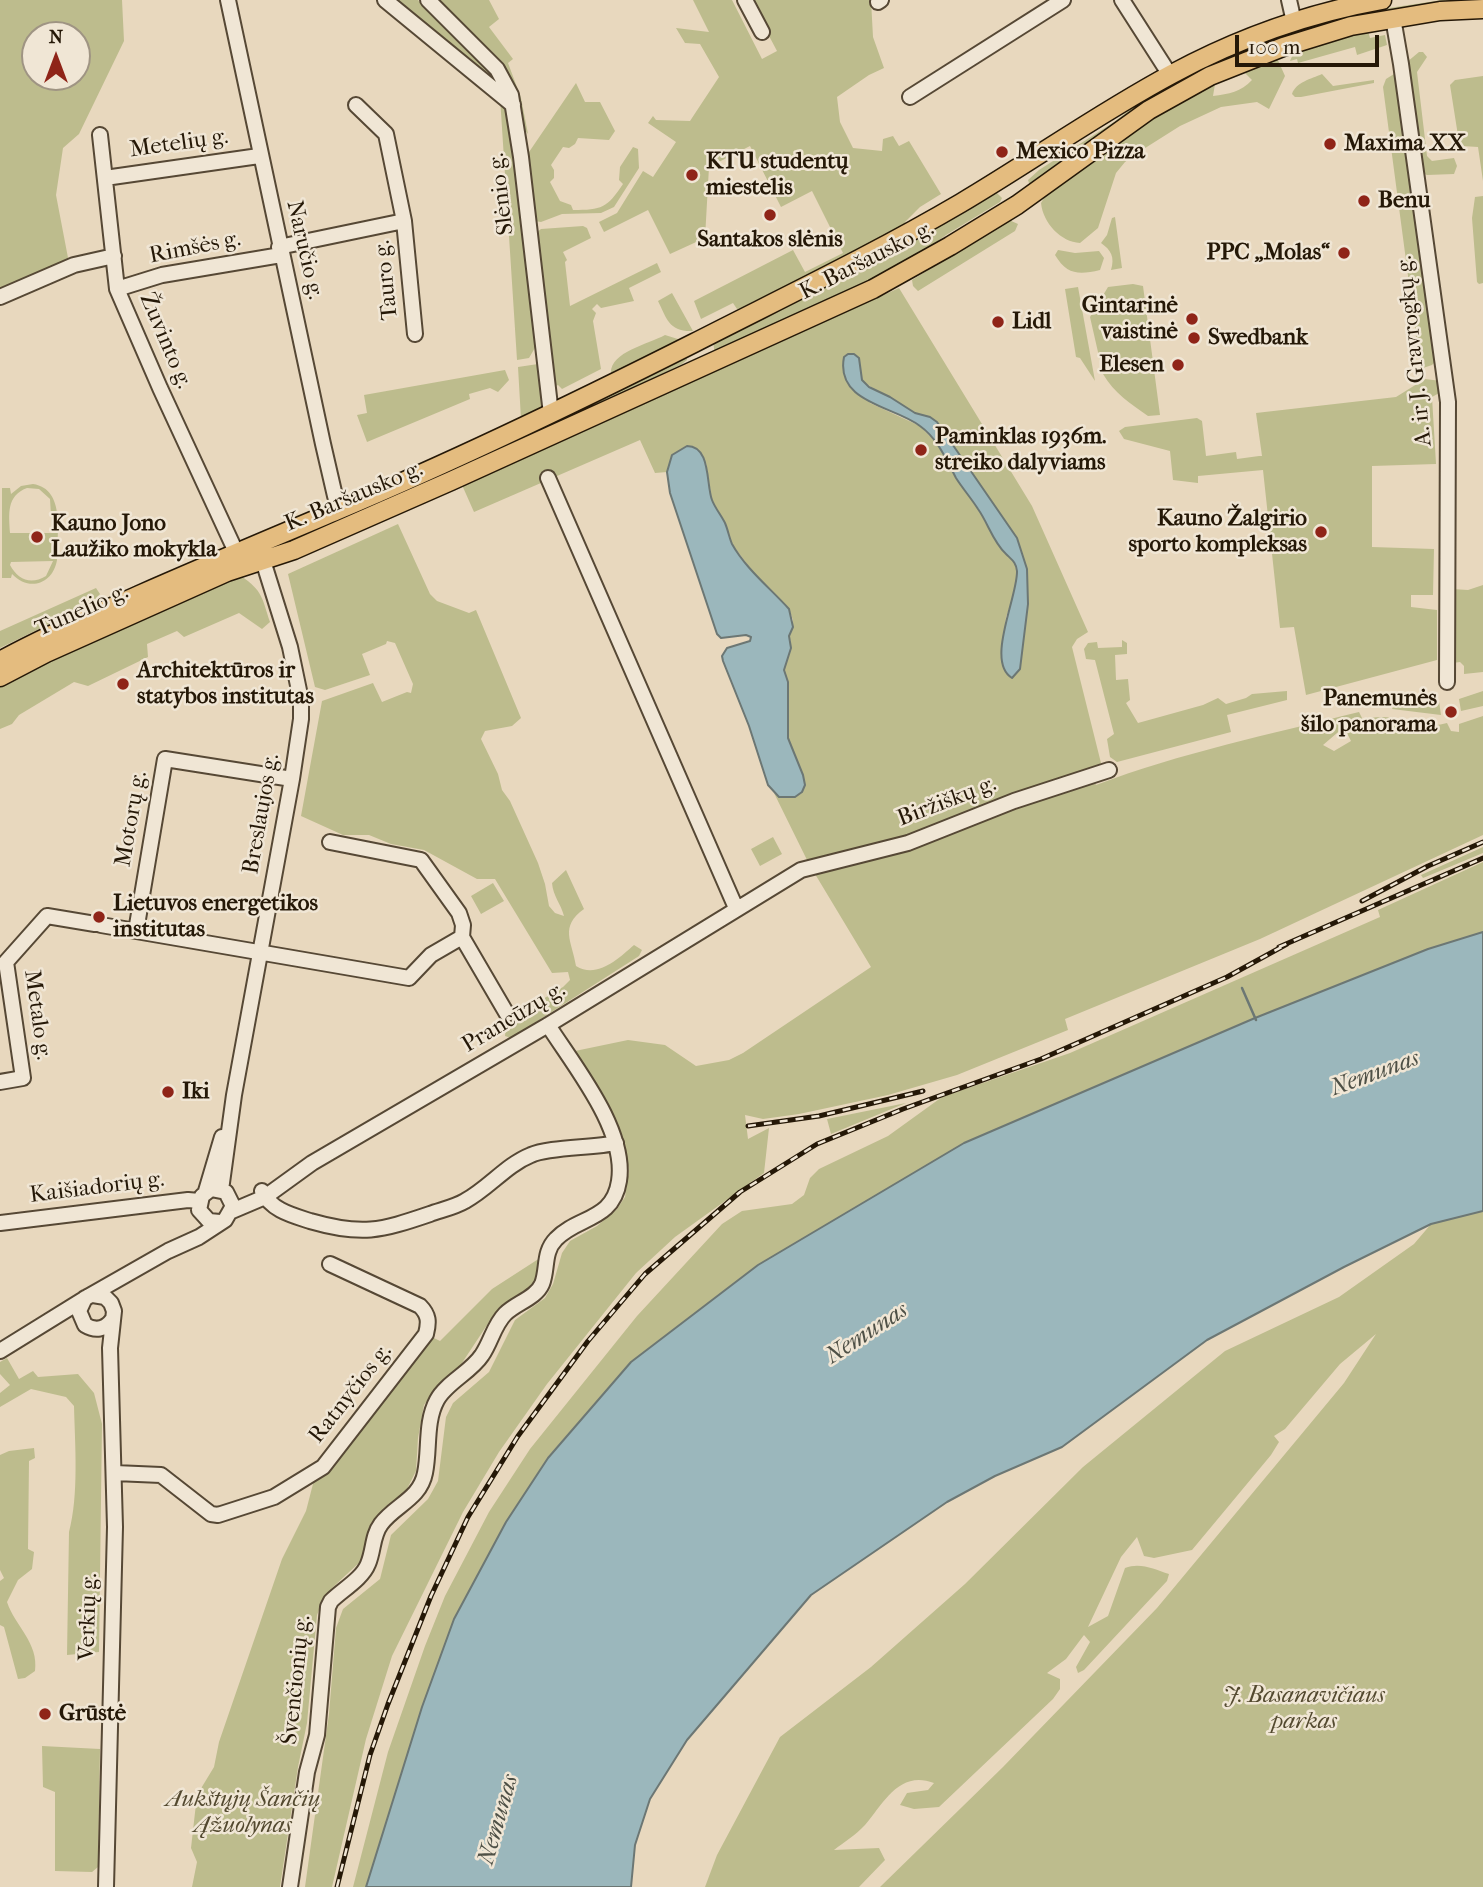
<!DOCTYPE html>
<html>
<head>
<meta charset="utf-8">
<style>
  body { margin:0 }
  #map { position:relative; width:1483px; height:1887px; overflow:hidden; background:#e8d8be; font-family:"IM FELL French Canon",serif }
  canvas { display:block }
  .north { position:absolute; left:21px; top:21px; width:70px; height:70px; box-sizing:border-box; background:#f0e6d5; border:2px solid #9f9483; border-radius:50%; rotate:0deg; font-size:19px; font-weight:700; line-height:28px; text-align:center; color:#251807 }
  .north::after { content:''; display:block; margin:auto; width:24px; height:32px; background:#8f2418; clip-path:polygon(50% 0,100% 100%,50% 72%,0 100%) }
  .scale { position:absolute; left:1235px; top:35px; width:144px; height:32px; box-sizing:border-box; border:4px solid #251807; border-top:0; padding-left:9px; font-size:21px; line-height:24px; white-space:nowrap; color:#251807; -webkit-text-stroke:5px #f0e6d5; paint-order:stroke }
</style>
</head>
<body>
<div id="map">
<canvas width="1483" height="1887"></canvas>
<div class="north">N</div>
<div class="scale">100 m</div>
</div>
<script>
const ctx = document.querySelector('canvas').getContext('2d');
ctx.lineJoin = 'round';
function fill(path, color) { ctx.fillStyle = color; ctx.fill(path, 'evenodd'); }
function strokePath(path, color, width, dash) { ctx.strokeStyle = color; ctx.lineWidth = width; ctx.lineCap = dash ? 'butt' : 'round'; ctx.setLineDash(dash || []); ctx.stroke(path); }
function write(font, color, halo, rows, align = 'center') {
  ctx.font = font + ' "IM FELL French Canon",serif'; ctx.lineWidth = 5; ctx.setLineDash([]); ctx.textBaseline = 'middle'; ctx.strokeStyle = halo; ctx.fillStyle = color; for (const [text, x, y, turn = 0] of rows) {
    ctx.save(); ctx.translate(x, y); ctx.rotate((+turn || 0) * Math.PI / 180); ctx.textAlign = isNaN(turn) ? turn : align; if (halo) ctx.strokeText(text, 0, 0); ctx.fillText(text, 0, 0); ctx.restore();
  }
}
fill(new Path2D(`
  M0,0H122L124,41L79,134L63,148L56,195L69,263L0,294ZM35,35H77V77H35Z
  M393,0H418L491,73L498,84Z
  M435,0H489L499,19L489,27L513,59L508,63L521,98L528,134L524,129L518,100L509,76Z
  M693,0H732L762,59L777,51L750,0H871L873,37L884,68L869,75L837,97L840,122L853,148L882,151L883,139L893,136L899,146L909,141L941,194L920,207L905,222V227L750,306L737,309L733,303L701,319L694,301L793,250L805,272L843,253L812,191L781,207L750,146L709,167L705,238L670,254L648,210L604,232L599,222L617,213L643,171L653,177L676,142L648,123L653,116L656,120L690,121L719,77L700,44L685,43L676,28L709,32Z
  M1442,0H1483L1318,28L1317,24L1369,11Z
  M1305,28L1307,32L1134,111L1034,184L1029,183L1028,180L1039,170L1114,122L1141,101L1199,69Z
  M1368,31L1370,38L1385,35L1387,45L1357,55L1355,47L1298,63L1297,59L1290,61L1294,52Z
  M1419,52H1423L1427,57L1417,72L1427,156L1432,161L1454,158L1457,166L1454,174L1427,175L1422,173L1407,62Z
  M1392,57L1394,58L1436,361L1432,365L1423,368L1420,366L1383,87L1386,79L1394,74Z
  M1277,58L1285,76L1269,109L1257,102L1221,107L1180,126L1142,150L1125,162L1116,173L1098,228L1080,243C1061,242 1043,223 1041,203L1047,193L1160,113L1215,84L1213,96C1229,94 1241,92 1252,80L1243,71Z
  M1322,74L1333,86L1374,80V83L1301,97H1295L1292,94C1296,82 1311,79 1322,74Z
  M1483,76V181L1478,147L1462,146L1459,142L1450,85L1455,80Z
  M576,83L585,102H600L615,131L609,140L578,138L575,144L569,148L563,147L551,165L554,170V178L550,182L560,201L571,205L573,210C602,210 607,208 623,184L619,180L620,167L633,147L638,149L639,168L614,207L601,213L562,214L541,222L535,221L527,155Z
  M500,97L509,108L536,346L529,358L517,360Z
  M996,192L1002,198L1000,202L946,235L902,267L715,354L713,342L870,263Z
  M1483,196V283L1479,284L1477,282L1472,218L1475,197Z
  M1115,217L1122,268L1111,270C1115,257 1111,250 1101,243L1107,235L1112,218Z
  M1009,220L1018,224L1015,231L918,291L913,286L912,280Z
  M583,226L587,228L591,238L563,252L567,260L565,262L570,306L657,263L661,272L629,288L634,301L601,308L597,304L592,309L596,313L593,321L601,369L562,389L558,385L554,387L536,233L541,229Z
  M1058,250L1075,253L1099,251L1104,258L1100,270C1079,275 1067,275 1055,255Z
  M1133,284L1143,286L1160,415L1148,416C1131,404 1114,393 1103,374L1090,317L1108,287Z
  M1078,287L1095,381L1080,358L1076,357L1065,289Z
  M899,288L1032,506L1088,632L1077,639L1072,647L1101,763L1097,767L884,846L808,862L774,793L779,797L803,775L788,738V682L784,670L791,642L789,636L793,620L789,609L756,576L732,544L712,500L706,463L693,446L669,465L667,472L655,473L640,440L474,512L462,485ZM848,354L858,358C859,364 859,375 862,380C864,384 911,411 916,413C924,417 930,417 937,422L1017,538L1028,604L1023,629L1002,665L1006,617L1015,593L1017,570L1014,561L1005,554L996,540L980,511L955,476L942,449L920,426L870,403Z
  M672,293L693,331C669,332 667,319 658,301Z
  M665,335L681,340L611,373C610,352 649,344 665,335Z
  M686,355L687,360L682,364L602,404L412,491L287,543L285,539Z
  M538,364L543,405L542,408L521,419L518,367Z
  M505,370L509,380L498,392L490,388L469,394L470,399L367,442L357,415L367,413L364,395Z
  M1425,379L1441,381V392L1432,397L1436,464L1372,466V547L1434,549L1433,595H1411V607L1437,610V660L1306,695L1294,627L1280,628L1263,470L1198,476V483L1173,480L1170,451L1124,439L1119,431L1125,427L1197,418L1202,421L1206,456L1236,452L1237,459L1259,456H1262L1256,413L1396,397Z
  M33,484C66,489 57,535 57,560C53,584 29,592 12,574L11,578H2V488H10L11,494L21,486ZM27,488L39,489L50,499L52,533H10C9,514 6,496 27,488ZM53,561L46,576C31,585 18,580 10,565L11,562Z
  M398,524L430,594L437,601L469,613L476,610L521,718L512,726L485,731L481,739L498,774L502,790L510,801L538,863L545,884L549,906L555,913L564,916C561,904 553,896 552,883L566,870L584,909C559,927 572,941 576,966C597,979 618,959 634,945L642,950L639,956L511,1038L505,1036L506,1025L511,1018L563,987L570,980L568,972L552,973L495,879H477L424,850L391,844L369,835H343L301,816L322,701L373,683L382,702L407,692L411,693L413,684L395,643L387,641L386,644L362,654L370,675L325,690L315,687L288,574Z
  M241,576C263,591 262,598 270,622L262,629L239,613L184,637L177,631L147,644L148,657L88,686L74,682L19,715L12,724L0,729V687L31,669Z
  M1483,585V672L1464,674V666L1460,662L1453,663L1452,589L1468,590Z
  M96,588L100,594L92,603L0,648V631Z
  M1122,640L1127,643V654L1115,655L1116,680L1128,679L1130,700L1126,703L1138,723L1203,705L1218,698L1226,704L1246,698L1252,694L1287,691V700L1227,715L1231,732L1117,762L1110,757L1107,739L1114,734L1095,660L1086,659L1084,649L1088,643L1097,642L1098,648L1122,647Z
  M1483,691V706L1461,711L1459,699Z
  M1416,701H1439L1441,715L1392,709L1393,707Z
  M1359,712L1363,720C1390,711 1404,725 1430,725C1436,726 1442,724 1447,723L1451,731L1459,732V724L1483,716V835L1260,939L1065,1019L1068,1030L957,1075L888,1095L799,1114L763,1119L745,1115L748,1139L769,1128L764,1173L675,1237L636,1273L547,1384L499,1452L463,1512L392,1656L366,1739L332,1887H305L329,1714L336,1628L343,1609L380,1579L391,1535L428,1499L438,1481L446,1417L453,1403L489,1372L515,1320L545,1298L553,1284L562,1253L570,1241L597,1226L617,1209L625,1197L629,1170L621,1136L575,1051L628,1040L665,1045L696,1066L729,1060L743,1053L871,967L812,869L1093,778L1096,785C1180,753 1271,734 1359,712ZM1344,727L1351,741L1334,751L1323,745Z
  M773,837L782,854L760,866L751,849Z
  M1483,847V853L1423,878L1421,875Z
  M1483,862V932L1428,949L964,1143L758,1265L631,1362L548,1457L506,1522L454,1619L422,1707L366,1887H353L388,1752L425,1646L445,1596L489,1512L530,1449L637,1316L722,1224L742,1211L792,1204L804,1195L810,1178L819,1169L888,1136L942,1097L1070,1053L1380,917L1378,910Z
  M493,883L504,901L481,914L471,896Z
  M906,1103L831,1134L827,1119Z
  M1483,1211V1887H880L1003,1767L1157,1608L1344,1383L1376,1334L1340,1364L1285,1429L1274,1436L1279,1442L1271,1455L1192,1550L1154,1558L1144,1556L1137,1537L1121,1557L1088,1627L1108,1616L1125,1568C1140,1562 1154,1569 1169,1574L1167,1581L1084,1670L1078,1673L1076,1667L1090,1642L1084,1635L1066,1659L1047,1673L1060,1679V1689L1053,1699L939,1807L914,1809L900,1805L907,1793L928,1790L934,1783C899,1770 884,1803 865,1825C856,1835 844,1842 834,1850L879,1848L885,1860L859,1887H705L717,1855L780,1737L871,1667L965,1584L1083,1467L1225,1351L1339,1297L1414,1244L1431,1224Z
  M540,1258L538,1276L531,1287L495,1313L460,1366L432,1394L424,1405L418,1438L416,1471L406,1491L384,1508L371,1523L361,1561L332,1588L323,1600L317,1615L307,1723L298,1767L280,1887H192L197,1862L191,1848L197,1795L214,1767L219,1742L282,1559L306,1511L314,1480L339,1459L428,1335L440,1341L492,1289Z
  M7,1358L19,1379L33,1371L38,1377L78,1374L94,1393L102,1424L99,1652L67,1655L69,1532C79,1495 75,1445 74,1406L66,1397L31,1389L0,1407V1393L10,1385L0,1374V1362Z
  M34,1448L35,1458L29,1461L28,1549L34,1552L32,1569L18,1580L7,1602C15,1626 39,1643 35,1671L25,1678L18,1679L4,1627L0,1625V1581L4,1578L0,1570V1455L9,1451Z
  M42,1746L100,1749L98,1867L92,1872L55,1871V1792L43,1787Z`), '#bdbc8d');
const water = new Path2D(`
  M848,354H854L859,358L862,380L869,387L890,397L915,413L930,417L937,422L1017,538L1027,569L1028,604L1020,669L1012,678C985,662 1018,596 1017,571C1016,562 1012,560 1006,554C993,542 988,523 978,509C971,498 963,489 956,478C946,459 938,439 920,426C894,406 835,403 844,357Z
  M687,446C711,446 706,484 712,500C715,508 721,515 725,523C728,530 729,537 732,544C746,569 770,588 789,609L793,627L789,636L791,648L784,670L788,682V738L803,775L805,785L802,792L795,797H779L768,785L749,726L723,661L722,656L727,648L750,641L751,637L746,635L721,638L717,634L670,493L667,472L672,455Z
  M1483,932V1211L1431,1224L1344,1267L1207,1340L1062,1447L995,1476L947,1502L811,1595L687,1740L650,1799L635,1845L631,1887H366L422,1707L454,1619L506,1522L548,1458L631,1362L758,1265L964,1143L1255,1018L1428,949Z`);
fill(water, '#9bb7bc');
strokePath(water, '#6c7774', 2);
strokePath(new Path2D(`
  M1242,988L1256,1020`), '#6c7774', 2.5);
const minor = new Path2D(`
  M228,0L323,444L335,496L341,509
  M385,0L513,105
  M428,0L497,69L511,95L521,157L551,414
  M745,0L762,32
  M1122,0L1170,75
  M1289,0L1294,22
  M878,2L881,0
  M1393,18L1401,64L1448,402L1447,682
  M910,97L1063,0
  M356,105L386,134L404,221L415,334
  M100,135L117,289L160,388L236,552
  M105,178L259,156
  M279,247L404,221
  M117,289L162,275L281,255
  M0,297L74,265L114,256
  M548,478L736,908
  M101,925L409,978L431,955L462,937L463,925L459,913L421,860L330,842
  M136,931L165,759L292,779
  M462,937L507,1014
  M0,1082L23,1078L6,962L47,916L95,924
  M221,1190L234,1095L292,779L301,719V700L290,647L260,551
  M206,1191L222,1137
  M262,1191C271,1210 291,1215 310,1221C362,1236 380,1231 430,1214C441,1210 455,1207 465,1201C489,1188 506,1165 531,1155C548,1147 593,1148 616,1143
  M232,1211L265,1197L312,1163L548,1025L801,870L908,843L1014,801L1109,770
  M0,1223L188,1200L199,1201
  M93,1295L105,1297L111,1303L114,1311L110,1348L115,1527L106,1887
  M85,1298L79,1311L85,1325C95,1331 105,1330 112,1320
  M0,1351L89,1296L168,1251L199,1237L225,1220L233,1206L226,1192L211,1189L202,1196L199,1210L209,1221L220,1222
  M115,1473L161,1475L211,1514L218,1515L274,1497L323,1467L426,1334C429,1322 429,1315 420,1306L330,1264
  M290,1887L307,1772L317,1735L328,1607L331,1601C342,1590 362,1579 368,1564C374,1550 372,1536 381,1524C395,1505 420,1499 425,1473C430,1449 425,1422 437,1400C446,1383 471,1372 482,1355C491,1342 494,1325 505,1314C516,1303 536,1298 542,1284C548,1269 543,1252 556,1239C578,1216 613,1221 619,1181C627,1130 574,1066 548,1025`);
const major = new Path2D(`
  M0,661C45,636 92,616 139,595C205,566 272,538 338,510C459,459 577,402 694,343C784,297 874,254 961,203C1032,161 1099,113 1172,74C1237,39 1309,13 1382,0
  M0,677L46,653L227,572L294,550L451,481L873,289L950,246L1017,205L1149,110L1210,76L1283,47L1351,26L1440,11L1483,9`);
strokePath(minor, '#564835', 18);
strokePath(major, '#251807', 21);
strokePath(minor, '#f0e6d5', 14);
strokePath(major, '#e4bc7f', 18);
const rail = new Path2D(`
  M1362,901L1428,866L1483,842
  M1279,947L1483,858
  M748,1126L819,1116L923,1091
  M337,1887L370,1755L388,1704L431,1596L468,1517L518,1436L588,1341L645,1274L740,1192L817,1144L903,1109L1041,1059L1227,977L1287,944`);
strokePath(rail, '#251807', 5);
strokePath(rail, '#f0e6d5', 2.5, [8]);
for (const [x, y, r, color] of [
  [1330,144,7,"#8f2418"],
  [1002,152,7,"#8f2418"],
  [692,175,7,"#8f2418"],
  [1364,201,7,"#8f2418"],
  [770,215,7,"#8f2418"],
  [1344,253,7,"#8f2418"],
  [1192,319,7,"#8f2418"],
  [998,322,7,"#8f2418"],
  [1194,338,7,"#8f2418"],
  [1178,365,7,"#8f2418"],
  [921,450,7,"#8f2418"],
  [1321,532,7,"#8f2418"],
  [37,537,7,"#8f2418"],
  [123,684,7,"#8f2418"],
  [1451,712,7,"#8f2418"],
  [99,917,7,"#8f2418"],
  [168,1092,7,"#8f2418"],
  [45,1714,7,"#8f2418"]
]) { const dot = new Path2D(); dot.arc(x, y, r, 0, 2 * Math.PI); ctx.fillStyle = color; ctx.fill(dot); strokePath(dot, '#f0e6d5', 2.5); }
write('23px', '#251807', '#f0e6d5', [
  ["Metelių g.",179,144,-8],
  ["Slėnio g.",502,194,-97],
  ["Rimšės g.",195,248,-11],
  ["Naručio g.",304,250,77],
  ["K. Baršausko g.",867,261,-27],
  ["Tauro g.",387,280,-96],
  ["Žuvinto g.",165,341,67],
  ["A. ir J. Gravrogkų g.",1415,351,-96],
  ["K. Baršausko g.",354,497,-23],
  ["Tunelio g.",82,611,-24],
  ["Biržiškų g.",947,802,-21],
  ["Breslaujos g.",262,814,-80],
  ["Motorų g.",132,819,-80],
  ["Metalo g.",37,1015,82],
  ["Prancūzų g.",514,1018,-31],
  ["Kaišiadorių g.",97,1188,-7],
  ["Ratnyčios g.",351,1394,-52],
  ["Verkių g.",89,1617,-88],
  ["Švenčionių g.",297,1680,-84]
]);
write('bold 23px', '#251807', '#f0e6d5', [
  ["Maxima XX",1344,144],
  ["Mexico Pizza",1016,152],
  ["KTU studentų",706,162],
  ["miestelis",706,188],
  ["Benu",1378,201],
  ["Santakos slėnis",770,240,"center"],
  ["PPC „Molas“",1330,253,"right"],
  ["Gintarinė",1178,306,"right"],
  ["vaistinė",1178,332,"right"],
  ["Lidl",1012,322],
  ["Swedbank",1208,338],
  ["Elesen",1164,365,"right"],
  ["Paminklas 1936m.",935,437],
  ["streiko dalyviams",935,463],
  ["Kauno Žalgirio",1307,519,"right"],
  ["sporto kompleksas",1307,545,"right"],
  ["Kauno Jono",51,524],
  ["Laužiko mokykla",51,550],
  ["Architektūros ir",137,671],
  ["statybos institutas",137,697],
  ["Panemunės",1437,699,"right"],
  ["šilo panorama",1437,725,"right"],
  ["Lietuvos energetikos",113,904],
  ["institutas",113,930],
  ["Iki",182,1092],
  ["Grūstė",59,1714]
], 'left');
write('italic 23px', '#53492f', '#f0e6d5', [
  ["J. Basanavičiaus",1304,1696],
  ["parkas",1304,1722],
  ["Aukštųjų Šančių",243,1800],
  ["Ąžuolynas",243,1826]
]);
write('italic 24px', '#4e5046', '#f0e6d5', [
  ["Nemunas",1375,1074,-20],
  ["Nemunas",867,1334,-33],
  ["Nemunas",499,1820,-74]
]);
</script>
</body>
</html>
